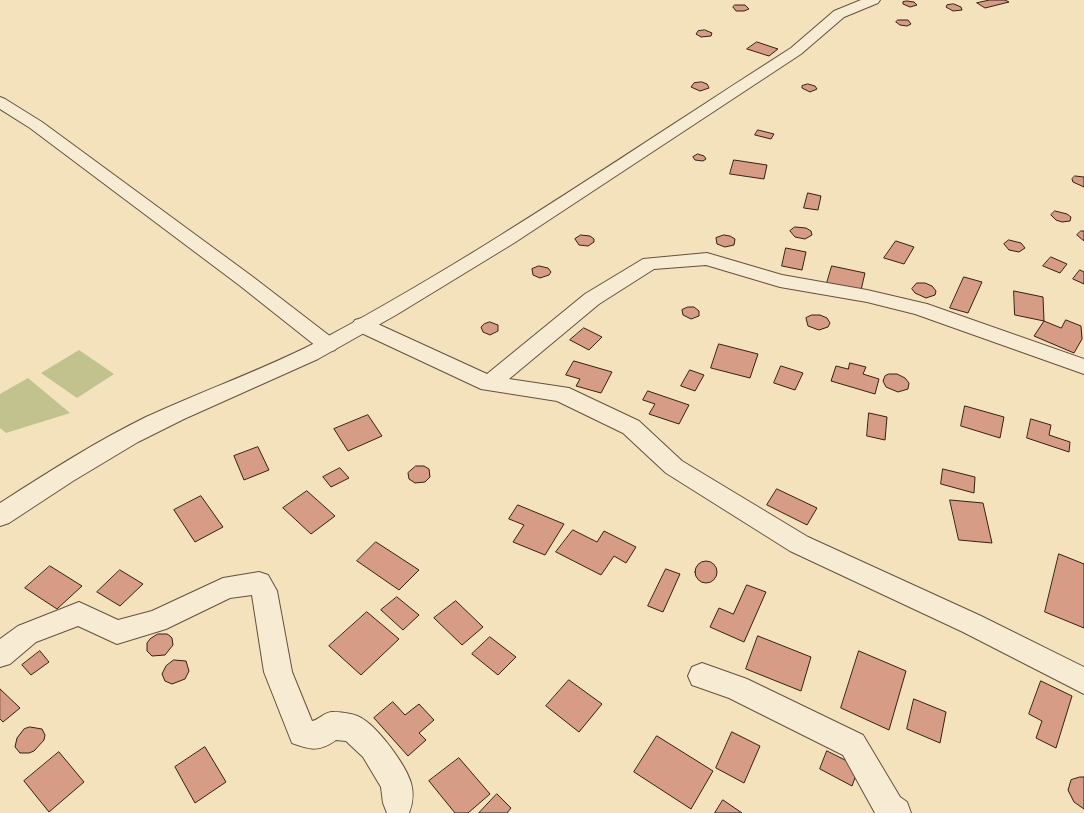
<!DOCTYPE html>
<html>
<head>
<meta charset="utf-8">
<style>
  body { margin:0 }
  canvas { display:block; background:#f3e2bc }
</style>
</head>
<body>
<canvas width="1084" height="813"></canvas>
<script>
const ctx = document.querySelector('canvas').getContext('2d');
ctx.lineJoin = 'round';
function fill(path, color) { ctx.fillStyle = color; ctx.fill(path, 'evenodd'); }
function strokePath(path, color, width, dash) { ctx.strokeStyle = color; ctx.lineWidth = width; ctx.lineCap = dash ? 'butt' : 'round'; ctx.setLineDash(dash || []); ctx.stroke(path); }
fill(new Path2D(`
  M79,350L114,374L77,398L41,373Z
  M28,378L70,413L6,433L0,428V394Z`), '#c1c28d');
const building = new Path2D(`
  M990,0H1005L1009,2L985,8L977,3Z
  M907,1L914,2L917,5L910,7L903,4V2Z
  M954,4L961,7L962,10L953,11L946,7L947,5Z
  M735,5H745L749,9L744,11H736L733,7Z
  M898,20H908L911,24L907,26L900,25L896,22Z
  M705,30L712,33L711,36L701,37L696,34L698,31Z
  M757,42L778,49L769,56L747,49Z
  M702,82L707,84L709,88L700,91L691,87L694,83Z
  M808,84L815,86L817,89L810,92L802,88V86Z
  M758,130L774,134L771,139L755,135Z
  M698,154L704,156L706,159L703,161L695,160L693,157Z
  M734,160L767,165L764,179L730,174Z
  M1075,176L1084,177V187L1073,182L1072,179Z
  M808,193L821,196L818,210L804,208Z
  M1055,211L1067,214L1071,217L1070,221L1062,222L1056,220L1051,215Z
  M795,227L806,228L811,231L812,235L805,239L795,237L790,231Z
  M1081,231H1084V241L1077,235Z
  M581,235L590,236L594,239V242L588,246L579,245L575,239Z
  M724,235L730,236L735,239L734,245L725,247L717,244L716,238Z
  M1009,240L1021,243L1025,248L1019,252L1009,250L1004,244Z
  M896,241L914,247L904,264L884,258Z
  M786,248L806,252L802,270L782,266Z
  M1051,257L1067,264L1060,273L1043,266Z
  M539,266L548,268L551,272L549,275L540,278L533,275L532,269Z
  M832,266L865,273L861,290L827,283Z
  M1080,270L1084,272V284L1073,279Z
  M964,277L982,282L968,313L950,308Z
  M917,283H925L932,286L936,291L935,295L926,298L915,293L912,289Z
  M1014,291L1043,297L1044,321L1015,315Z
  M688,307H694L699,311V316L691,319L683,315L682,310Z
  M812,315H820L827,318L830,323L828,327L819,330L808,326L806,318Z
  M1066,320L1081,326L1082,339L1074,353L1034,336L1044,321L1061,328Z
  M490,322L498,325V331L490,335L483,332L481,327L484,324Z
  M584,328L602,337L589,350L570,340Z
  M719,344L758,354L750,378L711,368Z
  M574,361L612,372L601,393L576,386L580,379L566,375Z
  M850,363L866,367L863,374L879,379L875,394L831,381L836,366L848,369Z
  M781,366L803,373L795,390L774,383Z
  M690,370L704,375L695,391L681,386Z
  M889,374H897L905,378L909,383L908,389L898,392L886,387L883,381L885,376Z
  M648,391L689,405L679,424L649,414L655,404L643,400Z
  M965,406L1004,417L1000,438L961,426Z
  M869,413L887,417L885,440L867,436Z
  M368,415L382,436L348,451L334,429Z
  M1031,419L1051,425L1049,435L1070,442L1069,452L1027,438Z
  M258,447L269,470L244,480L234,456Z
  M416,466H424L429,469L430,477L425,482L415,483L409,479L408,473Z
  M340,468L349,478L331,487L323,477Z
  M943,469L975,477L974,493L941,484Z
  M777,489L817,508L807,525L767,505Z
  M307,491L335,516L311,534L283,508Z
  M201,496L223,527L195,542L174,510Z
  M950,500L983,503L992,543L959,540Z
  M518,505L564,524L545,555L513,542L524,525L509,519Z
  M573,530L597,542L604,531L636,547L626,563L614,556L601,575L556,552Z
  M376,542L419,570L399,590L357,561Z
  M1059,554L1084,564V628L1045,612Z
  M695 572a11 11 0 1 1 22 0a11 11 0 1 1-22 0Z
  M50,566L82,586L57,609L25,588Z
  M666,569L680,574L663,612L648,606Z
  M120,570L143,584L120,606L97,592Z
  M747,585L766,592L744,642L710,627L719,608L733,614Z
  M397,597L419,615L403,630L381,610Z
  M456,601L483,627L462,645L434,618Z
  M367,612L399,639L361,675L329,646Z
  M158,634H167L170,636L172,638L173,645L165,655L152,656L147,651V643L150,639Z
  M758,636L811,657L801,691L746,669Z
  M490,637L516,657L498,675L472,654Z
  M40,651L49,662L31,675L22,665Z
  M859,651L906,671L889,730L841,708Z
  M174,660L186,661L189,671L185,679L172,684L165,681L162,674L166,666Z
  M569,680L602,704L579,732L546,706Z
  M1041,681L1072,696L1056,748L1036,738L1042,721L1029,714Z
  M0,689L20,708L3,722L0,719Z
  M914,699L946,712L940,743L907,729Z
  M393,702L405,715L419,704L434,720L419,733L426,740L408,756L374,718Z
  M30,727L42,729L45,735L44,740L34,751L29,753H20L15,747L17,738L24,729Z
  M732,732L760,746L744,783L716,768Z
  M657,736L713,771L691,809L634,772Z
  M205,747L226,782L195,803L175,767Z
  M827,751L859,767L852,786L820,769Z
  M59,752L84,782L49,812L24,781Z
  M459,758L490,794L468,813H455L429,781Z
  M1080,777H1084V809L1074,802L1068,790L1071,780Z
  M497,794L511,808L507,813H479Z
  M723,800L742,813H715Z`);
fill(building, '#d79c85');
strokePath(building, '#371f14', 1);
const minor = new Path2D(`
  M0,97L5,99L42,122L253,277L335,340L338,345L335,350L328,352L321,350L239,285L30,128L0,109Z
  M707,253L782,275L867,290L927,304L1084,359V374L915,314L867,302L780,287L706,265L654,269L599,304L509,379L569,388L639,421L682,461L808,537L981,616L1084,667V694L963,632L790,551L666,473L623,433L557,401L481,389L355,330L352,325L355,320L362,318L369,320L487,374L585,294L643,259Z
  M259,572L268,575L277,591L292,672L312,721C319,720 325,711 334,712C343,712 356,714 363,719C379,729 406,765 411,783C414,794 413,803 409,813H387L383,803L381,787L363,757L346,741L336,740C319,752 311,750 292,743L264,672L252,595L230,598L166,629L117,644L78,626L36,642L10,664L0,667V639L18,626L79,602L118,620L152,611L223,578Z
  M702,663L747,679L863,735L900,797L907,802L911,813H875L843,755L729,698L692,685L688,676L692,667Z`);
const tertiary = new Path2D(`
  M861,0H880L878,3L844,17L801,54L514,243L396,315L318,359L184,419L138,442L73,481L9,523L0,526V503C47,473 95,442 146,417C204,390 266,369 323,339C485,252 636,147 791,48L834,11Z`);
strokePath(minor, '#66503e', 2);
strokePath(tertiary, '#66503e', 2);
fill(minor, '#f7ecd3');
fill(tertiary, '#f7ecd3');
</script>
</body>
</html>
